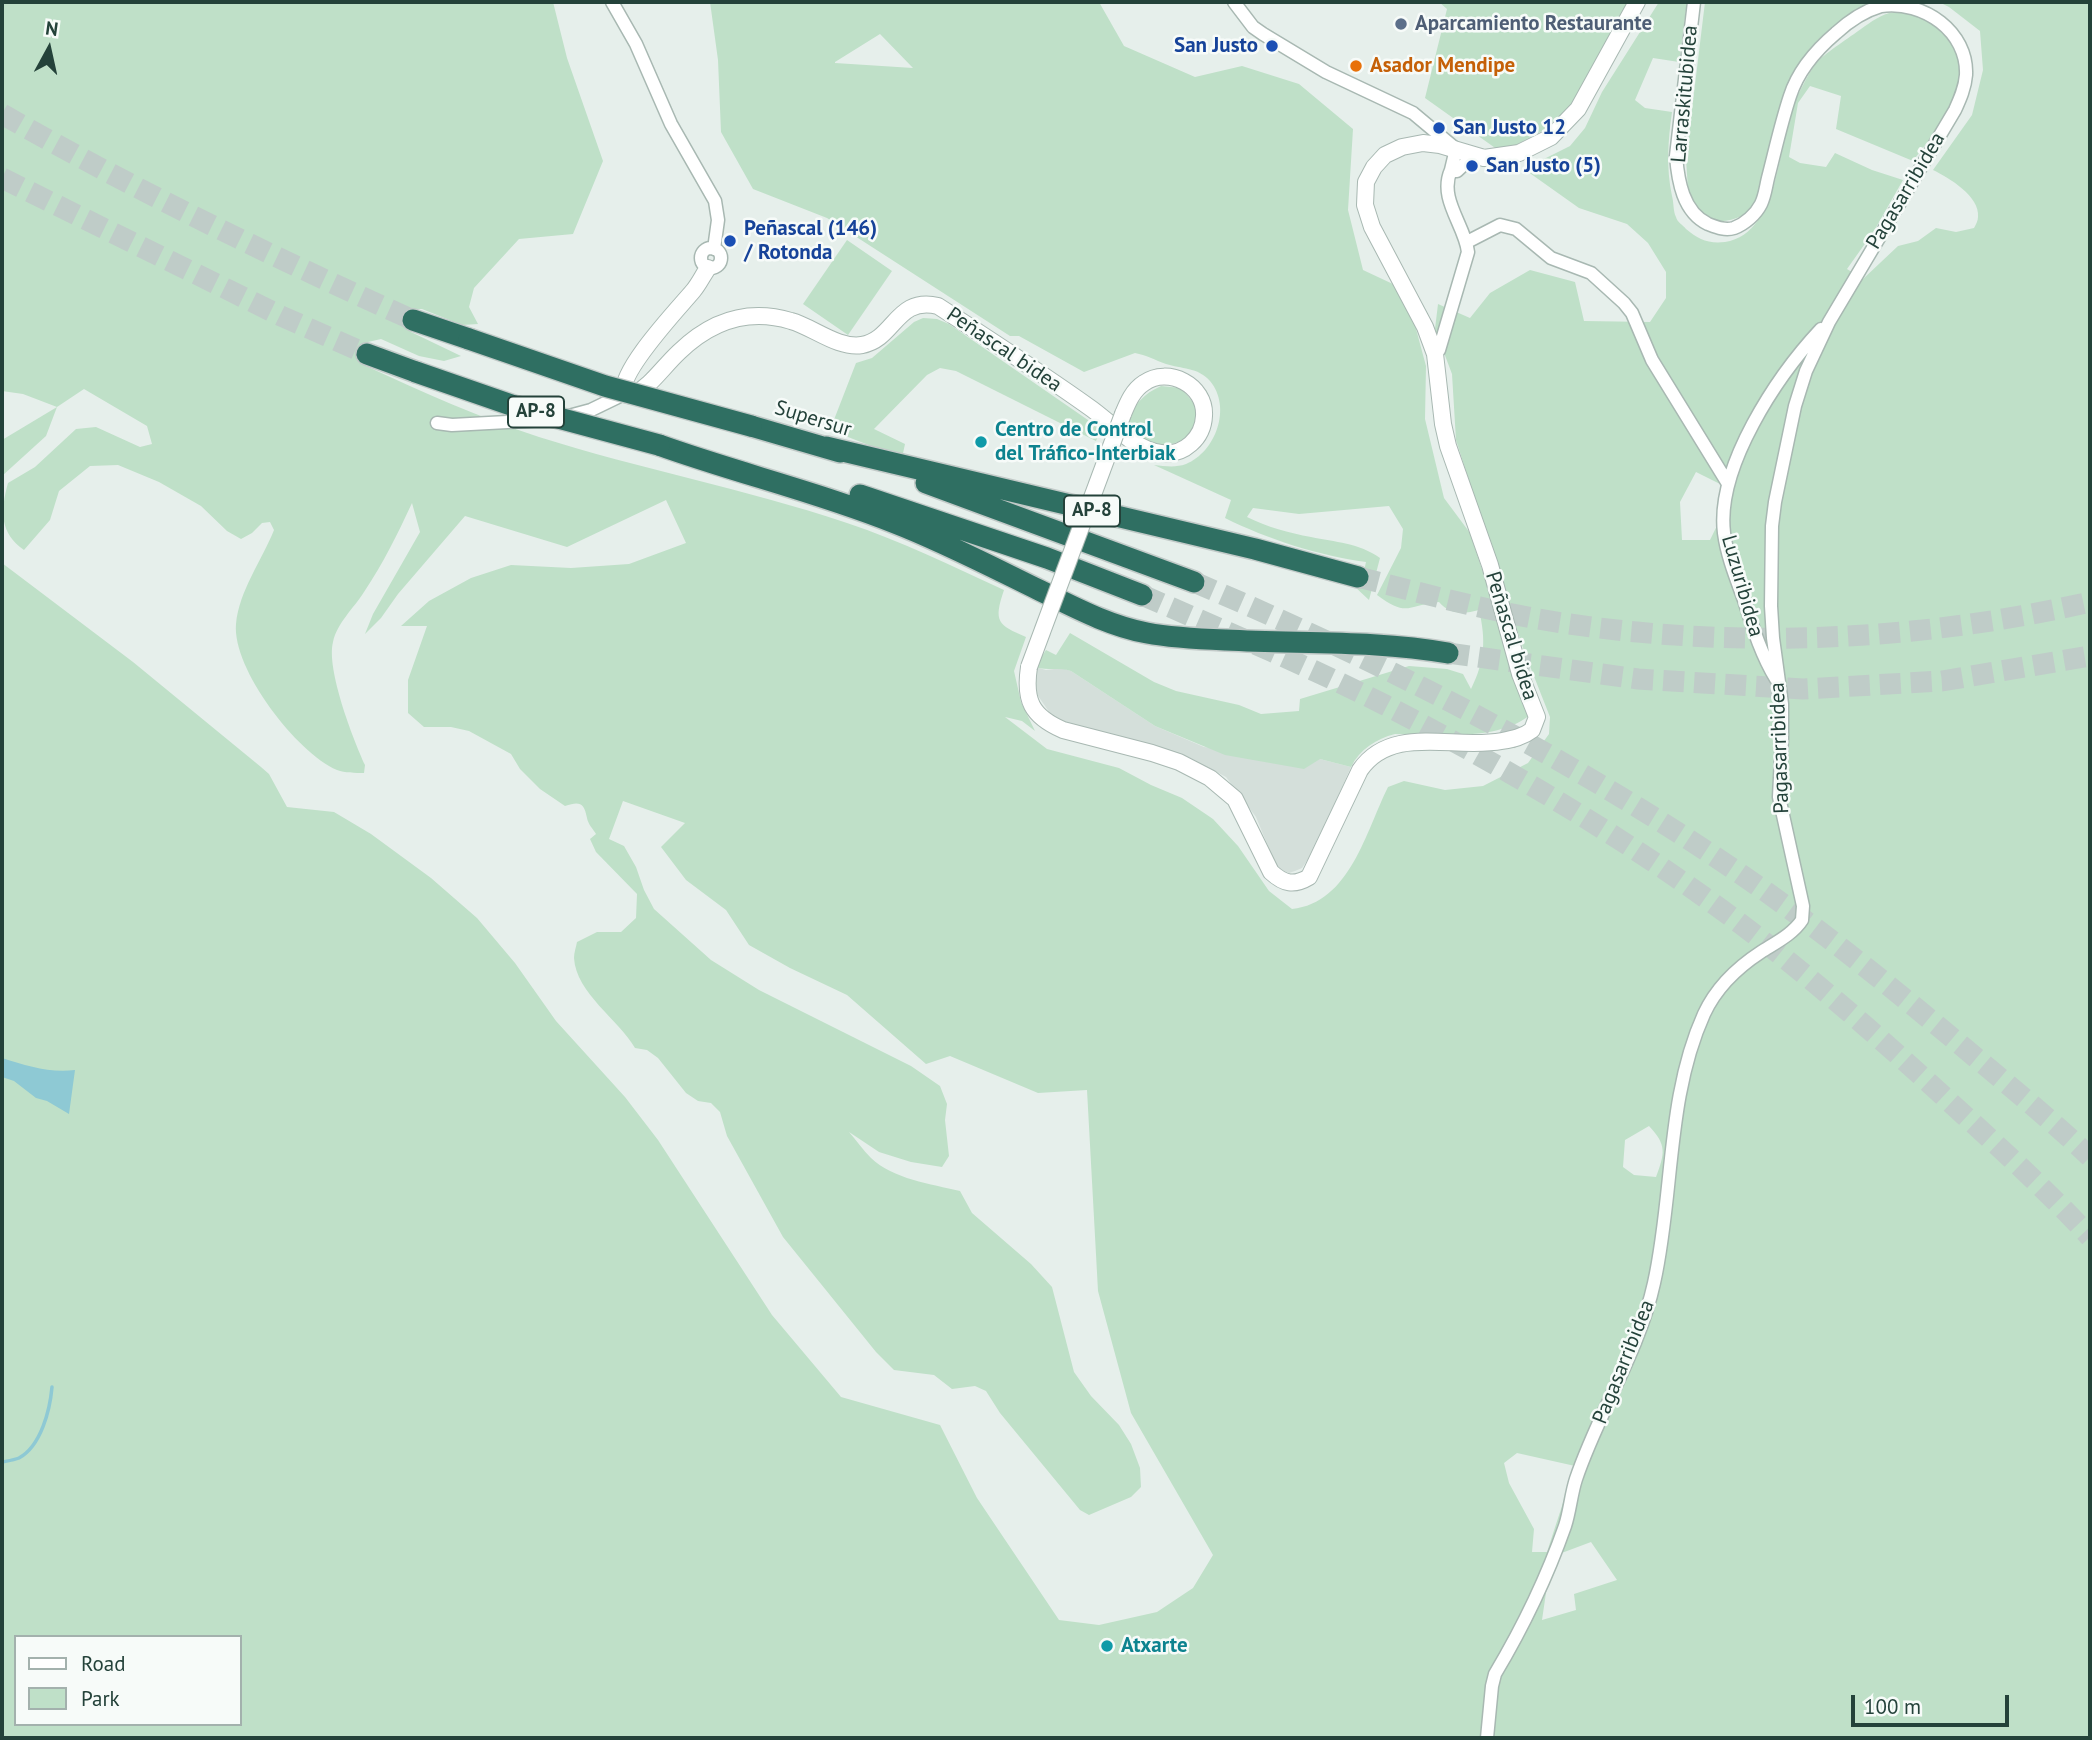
<!DOCTYPE html>
<html>
<head>
<meta charset="utf-8">
<style>
  body { margin:0 }
  #map { position:relative; width:2092px; height:1740px; overflow:hidden; background:#e6efeb; font-family:"PT Sans",sans-serif }
  canvas { display:block }
  .frame { position:absolute; inset:0; border:4px solid #24423a; pointer-events:none }
  .legend { position:absolute; left:14px; top:1635px; width:228px; height:91px; box-sizing:border-box; background:#f7fbf9; border:2px solid #a3b1ad; margin:0; padding:9px 12px; list-style:none; font-size:21px; color:#24423a }
  .legend li { display:flex; align-items:center; gap:14px; height:35px }
  .legend b { width:35px; border:2px solid #a3b1ad }
  .north { position:absolute; left:14px; top:14px; width:70px; height:70px; -webkit-text-stroke:5px #f7fbf9; paint-order:stroke; rotate:8deg; font-size:19px; font-weight:700; line-height:28px; text-align:center; color:#24423a }
  .north::after { content:''; display:block; margin:auto; width:24px; height:32px; background:#24423a; clip-path:polygon(50% 0,100% 100%,50% 72%,0 100%) }
  .scale { position:absolute; left:1851px; top:1695px; width:158px; height:32px; box-sizing:border-box; border:4px solid #24423a; border-top:0; padding-left:9px; font-size:21px; line-height:24px; white-space:nowrap; color:#24423a; -webkit-text-stroke:5px #f7fbf9; paint-order:stroke }
</style>
</head>
<body>
<div id="map">
<canvas width="2092" height="1740"></canvas>
<div class="frame"></div>
<ul class="legend">
<li><b style="height:9px;background:#fff"></b>Road</li>
<li><b style="height:19px;background:#bfe0c8"></b>Park</li>
</ul>
<div class="north">N</div>
<div class="scale">100 m</div>
</div>
<script>
const ctx = document.querySelector('canvas').getContext('2d');
ctx.lineJoin = 'round';
function fill(path, color) { ctx.fillStyle = color; ctx.fill(path, 'evenodd'); }
function strokePath(path, color, width, dash) { ctx.strokeStyle = color; ctx.lineWidth = width; ctx.lineCap = dash ? 'butt' : 'round'; ctx.setLineDash(dash || []); ctx.stroke(path); }
function write(font, color, halo, rows, align = 'center') {
  ctx.font = font + ' "PT Sans",sans-serif'; ctx.lineWidth = 5; ctx.setLineDash([]); ctx.textBaseline = 'middle'; ctx.strokeStyle = halo; ctx.fillStyle = color; for (const [text, x, y, turn = 0] of rows) {
    ctx.save(); ctx.translate(x, y); ctx.rotate((+turn || 0) * Math.PI / 180); ctx.textAlign = isNaN(turn) ? turn : align; if (halo) ctx.strokeText(text, 0, 0); ctx.fillText(text, 0, 0); ctx.restore();
  }
}
fill(new Path2D(`
  M1035,667L1046,670L1062,668L1071,671L1155,726L1204,747L1320,759L1351,767L1313,852L1302,868L1295,871L1289,873L1277,868L1256,817L1226,777L1190,758L1071,725L1052,716L1036,693Z`), '#d4dfda');
fill(new Path2D(`
  M2,2H553L567,58L603,161L573,234L519,239L474,288L469,307L478,324L462,325L422,309H412L406,325L411,332L461,356L444,361L419,356L381,339L368,342L362,356L366,366C423,392 480,418 539,437C640,469 746,489 847,523C901,541 952,566 1004,590C993,622 998,625 1026,637L1014,671L1021,702L1035,731L1022,721L1005,717L1047,749L1119,768L1151,785L1182,798L1213,819L1238,846L1269,891L1292,909C1350,903 1366,831 1388,787L1404,781L1445,790L1483,786L1528,763L1549,734L1550,717L1524,651L1456,440L1452,374L1435,329L1438,304L1470,318L1490,293L1530,270L1575,282L1584,321L1650,322L1666,298V272L1648,243L1627,224L1579,208L1524,169L1570,146L1585,128L1602,92L1659,2H1687L1679,62L1653,58L1635,100L1645,108L1672,112C1668,141 1666,167 1672,196C1674,203 1673,211 1676,217C1677,222 1683,225 1686,229C1698,239 1708,244 1725,242C1783,233 1777,133 1799,93C1804,83 1811,69 1818,61C1827,52 1850,37 1861,29C1871,22 1881,14 1894,12C1932,8 1967,47 1959,84C1952,114 1931,137 1913,161L1836,129L1841,96L1810,86L1798,103L1789,157L1800,163L1826,167L1835,153L1872,170L1903,180L1874,231L1847,269L1863,279L1898,246L1918,241L1936,228L1956,232L1974,228C1976,224 1978,221 1978,217C1980,196 1949,178 1933,170L1972,115L1983,70L1980,31L1949,7L1939,2H2090V1738H2V563L133,662L261,767L269,774L287,807L334,812L371,834L431,878L477,918L515,963L556,1021L625,1097L658,1140L772,1315L841,1397L940,1425L977,1498L1059,1620L1099,1625L1157,1612L1193,1588L1213,1555L1131,1413L1098,1291L1087,1090L1038,1093L950,1056L926,1064L847,995L790,968L749,945L726,910L686,880L661,847L685,823L623,801L609,839L624,846L636,867L644,890L654,909L711,960L759,990L911,1066L940,1086L947,1104L945,1120L949,1156L942,1167L911,1162L879,1152L849,1132C856,1140 863,1150 871,1158C893,1179 931,1184 960,1191L972,1213L1031,1264L1052,1287L1074,1372L1091,1396L1119,1425L1131,1444L1140,1468L1141,1487L1131,1497L1089,1515L1080,1510L1000,1413L986,1391L975,1386L952,1389L934,1375L894,1370L876,1352L783,1237L727,1136L720,1112L711,1103L698,1101L686,1093L658,1058L647,1050L635,1048C619,1020 576,993 574,958C574,953 576,947 577,942L597,932H621L636,918L637,894L596,852L590,839L596,834C593,829 588,824 587,818C584,803 580,801 565,806L540,789L520,769L511,754L469,731L451,727H424L408,713V680L427,626H401L429,601L471,578L511,565L571,568L629,564L686,543L666,500L567,547L465,516L398,594L381,618L365,634L373,614L420,532L412,503C398,533 383,564 364,592C354,608 337,623 333,642C326,669 353,739 365,765L364,773C355,773 345,773 337,770C297,753 232,669 236,624C239,591 262,560 274,530L270,522L262,523L252,533L241,539L227,531L201,506L159,482L118,465L90,466L59,491L50,520L24,550C0,533 0,512 8,483L35,467L76,429L96,427L140,447L152,444L147,426L84,389L57,407L46,436L2,476V440L57,407L23,394L2,391ZM1696,472L1734,491L1710,540H1682L1680,502ZM1649,1126C1667,1145 1665,1153 1656,1177L1634,1175L1623,1167L1625,1140ZM1517,1453L1575,1466L1547,1552H1532L1534,1529L1509,1483L1504,1463ZM1591,1542L1617,1580L1574,1594L1576,1610L1542,1620L1547,1586L1559,1554ZM16,1637H240V1724H16Z
  M710,2H1099L1124,46L1195,77L1242,66L1299,84L1353,129L1348,210L1363,270L1395,285L1412,314L1426,366L1425,419L1444,498L1470,533L1530,715C1496,742 1437,734 1395,734C1376,739 1360,749 1351,767L1320,759L1304,769L1225,755L1155,726L1071,671C1059,667 1048,671 1035,667L1046,650L1056,655L1070,633L1154,682L1176,691L1239,705L1261,714L1299,711L1300,699L1409,666L1447,669L1463,674L1471,689C1485,661 1486,640 1479,610C1464,614 1450,615 1439,602C1407,605 1408,618 1377,595L1401,548L1403,529L1389,506L1299,514L1253,508L1247,517C1267,527 1289,533 1311,537C1335,542 1359,543 1380,558L1369,600L1354,586L1361,584L1366,562C1320,556 1267,539 1225,518L1231,500L1154,465C1165,466 1175,468 1186,464C1216,452 1232,407 1210,381C1198,367 1181,369 1166,364C1155,360 1146,355 1135,353L1084,372L1019,336H1010L827,218L753,189L721,132L718,60ZM880,34L913,68L835,63V62Z
  M1439,2H1630L1571,106L1544,130L1512,147L1498,150L1425,98L1447,9Z
  M1705,2H1873C1841,17 1806,43 1792,78C1780,109 1771,189 1750,210C1738,221 1725,221 1710,222L1697,209L1688,190L1686,159Z
  M847,240L892,271L848,335L803,304Z
  M923,318L937,319L949,324L1101,429L1096,441L956,371L940,368L927,375L874,429L905,444L902,458L830,430L856,363L872,358L914,322Z
  M1161,386L1181,388L1197,407C1197,413 1197,423 1195,429C1192,435 1184,440 1178,442C1156,450 1140,438 1126,422C1134,405 1143,394 1161,386Z`), '#bfe0c8');
fill(new Path2D(`
  M2,1058C27,1066 49,1073 75,1070L69,1114L47,1101L36,1098L14,1081L2,1077Z`), '#8ec9d4');
strokePath(new Path2D(`
  M2,1462C7,1461 14,1460 19,1458C41,1446 50,1410 52,1387`), '#8ec9d4', 3.5);
strokePath(new Path2D(`
  M2,114C135,190 273,257 413,320
  M2,178L281,316L367,354
  M1358,577C1417,592 1477,608 1538,619C1721,650 1910,643 2090,602
  M1194,582C1384,663 1568,756 1739,873C1814,924 1886,983 1956,1041C2001,1079 2047,1116 2090,1157
  M1142,595C1223,630 1306,665 1385,705C1501,765 1617,833 1722,910C1798,966 1870,1029 1940,1093C1991,1140 2043,1186 2090,1237
  M1448,653L1638,679L1803,689L1942,681L2090,656`), '#bfccc8', 21, [21, 10]);
const minor = new Path2D(`
  M612,2L636,44L671,124L715,201L718,220L714,249
  M1234,2L1253,27L1263,34L1326,72L1413,113L1456,149L1451,170L1457,171L1474,155
  M1467,242L1500,225L1516,229L1551,258L1591,273L1624,303L1632,313L1652,360L1727,482
  M701 258a10 10 0 1 1 20 0a10 10 0 1 1-20 0Z
  M1435,354L1439,350L1468,252C1465,225 1438,199 1451,170
  M565,417L591,410L624,394
  M437,423L452,425L544,420
  M1776,679C1761,654 1753,628 1744,600C1736,578 1727,556 1724,533C1716,467 1777,376 1821,329
  M1487,1738L1492,1686L1495,1674C1523,1627 1547,1577 1565,1526C1570,1511 1571,1494 1576,1479C1598,1413 1639,1352 1654,1283C1674,1194 1666,1098 1704,1014C1716,988 1738,967 1761,952C1775,943 1793,934 1802,920L1803,906L1779,797L1782,738V704L1773,638L1771,606L1772,526L1775,502L1795,406L1806,371L1829,322L1955,110C1960,99 1965,88 1966,75C1968,32 1924,0 1881,6C1864,11 1849,21 1836,33C1816,50 1798,71 1790,96C1781,123 1775,151 1768,178C1766,186 1765,196 1761,204C1756,214 1745,224 1734,228C1725,231 1716,227 1708,224C1683,212 1678,181 1676,156L1694,2`);
const tertiary = new Path2D(`
  M708,268C703,275 699,284 693,291C677,310 618,372 624,394L632,396C652,385 662,368 679,352C711,321 748,308 791,321C813,327 838,349 862,345C895,339 896,296 938,306C989,339 1040,372 1089,407C1111,422 1134,450 1161,453C1184,456 1203,438 1204,416C1206,385 1168,366 1144,383C1133,390 1128,402 1123,414
  M1029,667C1024,700 1031,716 1063,730L1152,753L1179,762L1210,778L1235,799L1271,872C1284,884 1294,886 1309,877L1360,770C1392,724 1453,750 1502,741C1513,739 1523,737 1532,730L1537,717L1520,674L1490,565L1448,446L1443,424L1435,354L1425,327L1372,227L1365,205L1366,182L1374,167L1385,155L1402,147L1423,143L1440,145L1484,158L1519,153L1551,137L1578,109L1637,2`);
const motorway = new Path2D(`
  M413,320L469,339
  M367,354L416,372
  M751,426L840,452
  M659,445C737,473 818,492 895,523C944,542 992,567 1039,590C1074,607 1109,626 1147,633C1173,638 1200,639 1226,640C1300,644 1375,640 1448,653
  M826,447L1255,549L1358,577
  M926,483L1194,582
  M860,495L1047,558L1142,595`);
strokePath(minor, '#a8b8b2', 15);
strokePath(tertiary, '#a8b8b2', 18);
strokePath(motorway, '#c2cac8', 24);
strokePath(minor, '#fff', 12);
strokePath(tertiary, '#fff', 16);
strokePath(motorway, '#2f6f62', 21);
const tertiaryBridge = new Path2D(`
  M1029,667L1123,414`);
const motorwayBridge = new Path2D(`
  M469,339L605,386L751,426
  M416,372L514,406L659,445`);
strokePath(tertiaryBridge, '#a8b8b2', 18, []);
strokePath(motorwayBridge, '#c2cac8', 24, []);
strokePath(tertiaryBridge, '#fff', 16);
strokePath(motorwayBridge, '#2f6f62', 21);
for (const [x, y, r, color] of [
  [1401,24,7,"#5c6f8a"],
  [1272,46,7,"#1a4fb4"],
  [1356,66,7,"#e8710a"],
  [1439,128,7,"#1a4fb4"],
  [1472,166,7,"#1a4fb4"],
  [730,241,7,"#1a4fb4"],
  [981,442,7,"#0f9aa8"],
  [1107,1646,7,"#0f9aa8"]
]) { const dot = new Path2D(); dot.arc(x, y, r, 0, 2 * Math.PI); ctx.fillStyle = color; ctx.fill(dot); strokePath(dot, '#f7fbf9', 2.5); }
for (const [x, y, w] of [
  [536,412,56],
  [1092,511,56]
]) { const box = new Path2D(); box.roundRect(x - w / 2, y - 15.5, w, 31, 5); ctx.fillStyle = '#f7fbf9'; ctx.fill(box); strokePath(box, '#24423a', 2); }
write('bold 19px', '#24423a', null, [
  ["AP-8",536,412],
  ["AP-8",1092,511]
]);
write('bold 21px', '#4e5e75', '#f7fbf9', [
  ["Aparcamiento Restaurante",1415,24]
], 'left');
write('bold 21px', '#164399', '#f7fbf9', [
  ["San Justo",1258,46,"right"],
  ["San Justo 12",1453,128],
  ["San Justo (5)",1486,166],
  ["Peñascal (146)",744,229],
  ["/ Rotonda",744,253]
], 'left');
write('bold 21px', '#c56008', '#f7fbf9', [
  ["Asador Mendipe",1370,66]
], 'left');
write('21px', '#24423a', '#f7fbf9', [
  ["Larraskitubidea",1685,94,-85],
  ["Pagasarribidea",1906,191,-59],
  ["Peñascal bidea",1004,350,34],
  ["Supersur",813,419,17],
  ["Luzuribidea",1742,586,74],
  ["Peñascal bidea",1511,636,73],
  ["Pagasarribidea",1780,748,-92],
  ["Pagasarribidea",1624,1362,-68]
]);
write('bold 21px', '#0d838f', '#f7fbf9', [
  ["Centro de Control",995,430],
  ["del Tráfico-Interbiak",995,454],
  ["Atxarte",1121,1646]
], 'left');
</script>
</body>
</html>
